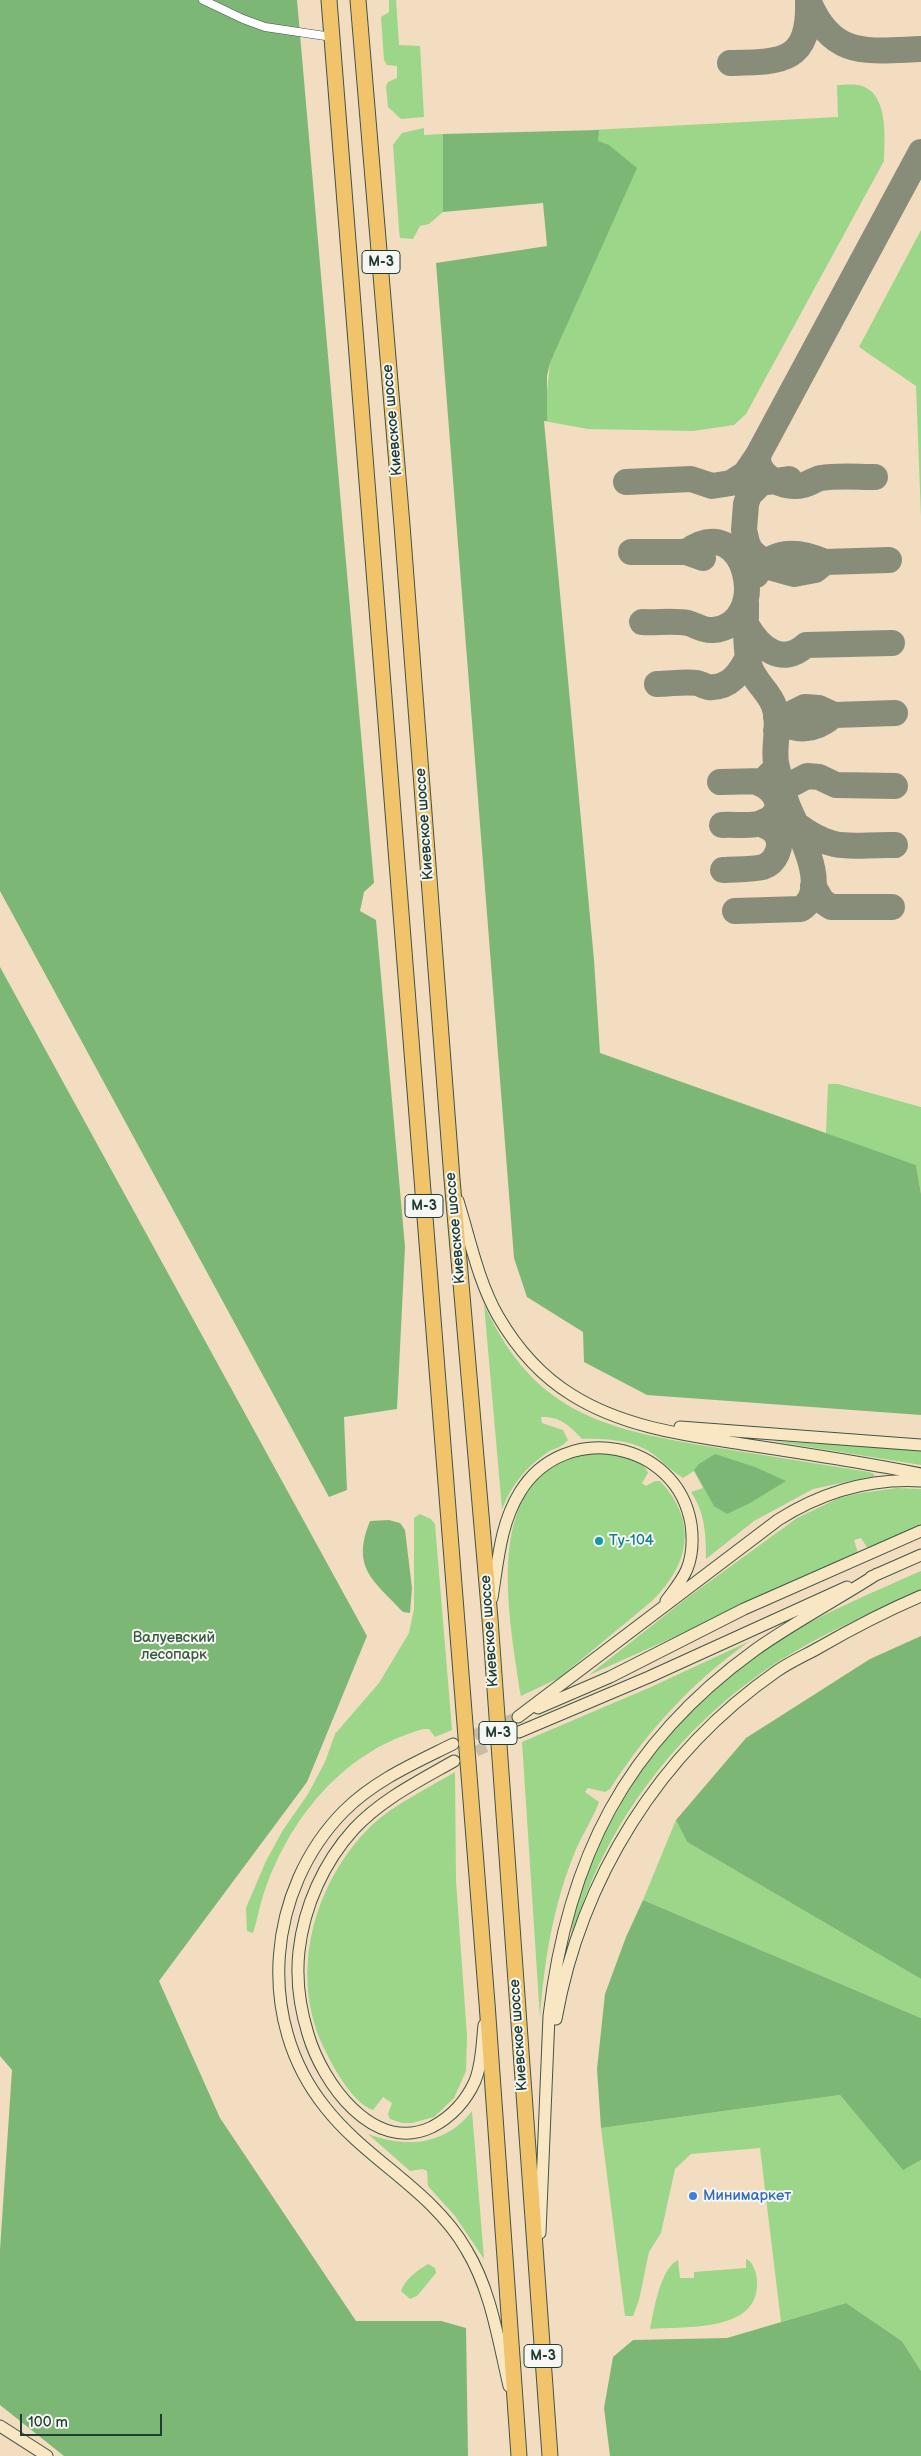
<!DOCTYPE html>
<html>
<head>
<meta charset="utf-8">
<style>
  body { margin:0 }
  #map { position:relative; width:921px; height:2456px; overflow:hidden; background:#f2ddc0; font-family:"Balsamiq Sans",sans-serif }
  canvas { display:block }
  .scale { position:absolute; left:20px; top:2414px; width:142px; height:22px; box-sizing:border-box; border:2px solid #1f3d34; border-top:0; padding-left:6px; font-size:15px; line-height:18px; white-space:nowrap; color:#1f3d34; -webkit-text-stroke:4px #f6f6f2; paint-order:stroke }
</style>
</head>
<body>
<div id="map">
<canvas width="921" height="2456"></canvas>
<div class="scale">100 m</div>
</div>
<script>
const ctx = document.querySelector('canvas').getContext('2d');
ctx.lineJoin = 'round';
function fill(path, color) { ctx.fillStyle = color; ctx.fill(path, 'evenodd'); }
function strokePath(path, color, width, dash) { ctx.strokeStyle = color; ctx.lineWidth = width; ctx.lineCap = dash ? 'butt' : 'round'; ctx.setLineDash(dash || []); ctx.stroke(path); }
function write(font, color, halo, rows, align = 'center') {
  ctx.font = font + ' "Balsamiq Sans",sans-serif'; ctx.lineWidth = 4; ctx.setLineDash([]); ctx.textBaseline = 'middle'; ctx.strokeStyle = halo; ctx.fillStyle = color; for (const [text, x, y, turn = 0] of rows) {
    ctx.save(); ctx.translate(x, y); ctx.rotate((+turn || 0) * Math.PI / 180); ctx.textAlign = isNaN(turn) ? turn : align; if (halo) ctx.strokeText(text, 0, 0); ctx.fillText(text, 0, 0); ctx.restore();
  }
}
fill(new Path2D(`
  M389,0H396L399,45L420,46L424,117L401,119L388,107L386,86L388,82L397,78V66L387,65L384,60L381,17L389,12Z
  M837,85C843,85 850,84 857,85C889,89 885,138 884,161L746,414L734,425L693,431L588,429L544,421L550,363L636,168L598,141L592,130L838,117Z
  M424,128V135L443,134V212L429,224L420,226L413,239L400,238L399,230L393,145L402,133Z
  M921,230V517L916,386L859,347Z
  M828,1084H838L921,1107V1194L916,1165L826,1134Z
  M484,1304C534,1416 609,1430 719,1448C769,1456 819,1464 869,1472L874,1474V1476L813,1489L754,1521L706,1559C706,1534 705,1513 691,1492L703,1488L694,1471L683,1478C672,1471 663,1462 653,1454C634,1440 604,1438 582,1439C570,1426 560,1416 541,1417L542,1423L563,1430L568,1440C563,1447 555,1448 548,1452C526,1467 512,1484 502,1509Z
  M772,1441L921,1450V1465Z
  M602,1453C616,1455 643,1458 648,1473L642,1483L646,1486L655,1481H660C698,1521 690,1564 652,1601L559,1678L521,1696C509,1613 476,1461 602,1453Z
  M897,1488L921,1489V1526L868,1549L861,1538L854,1540L858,1553L856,1556L589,1675L687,1598L797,1518L839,1498L861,1493Z
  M420,1514L431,1519L435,1524L452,1730L435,1737L429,1729H424C344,1750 288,1819 263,1896C259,1908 257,1921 253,1933L247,1931L246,1908L266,1861L283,1830L308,1794L325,1762L335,1734L379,1683L409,1633L414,1609V1518Z
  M921,1571V1590C872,1612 821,1634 776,1663C696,1715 630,1792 592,1880C584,1898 578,1918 571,1937C575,1895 594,1853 614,1816C656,1740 718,1673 794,1631C835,1608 878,1590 921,1571Z
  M750,1641C693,1681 648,1730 610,1789L605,1792L588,1788L585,1792L599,1802C593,1818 584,1832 577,1847C554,1901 544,1960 540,2018L522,1742L651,1687Z
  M455,1772L456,1881L467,2036L466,2071L454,2098L434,2117L412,2123H402L390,2119L388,2114L392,2103L383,2097L373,2110C354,2104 334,2069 326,2052C287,1977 313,1882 372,1825C396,1803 427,1789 455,1772Z
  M676,1820L687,1842L921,1979V2018L643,1900Z
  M840,2095L903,2169L921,2160V2371L902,2341L846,2303L781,2322L760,2148L691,2154L675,2169L661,2233L649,2252L639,2300L633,2316H625L601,2128Z
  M472,2111L484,2259L455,2216L428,2186L427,2171L422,2169L410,2171L368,2134C406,2148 445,2146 472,2111Z
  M746,2259C753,2261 757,2274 757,2282C759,2333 685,2326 650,2329C654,2310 660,2269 678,2260L680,2278H694V2272L746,2268Z
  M428,2264L435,2268L436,2273L417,2296L410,2299L401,2291C405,2279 418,2270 428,2264Z`), '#9cd689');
fill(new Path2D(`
  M0,0H297L374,883L364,892L360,911L376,920L405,1247L397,1409L344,1417L347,1490L329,1497L0,891Z
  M599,130L598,141L609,145L637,168L550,363L547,376V421H544L594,960L600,1053L916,1165L921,1194V1415L647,1395L584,1362L583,1332L527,1297L514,1258L436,263L547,246L543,203L443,212V134Z
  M0,967L367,1636L307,1782L159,1981L220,2118L356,2321H441L466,2328L468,2456H64L0,2405V2250L12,2070L0,2056Z
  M715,1454L755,1467L786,1481L750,1503L727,1514L714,1506L694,1470L699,1464Z
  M389,1520L400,1523L405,1530L412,1588L410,1613L403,1612C373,1580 351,1568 370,1521Z
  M921,1636V1979L687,1842L676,1820L746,1738L870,1659Z
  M643,1900L921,2018V2160L903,2170L840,2095L601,2128L597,2069L605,1994L626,1937Z
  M846,2303L902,2341L921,2371V2456H610L604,2408L613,2357L633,2340L727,2338Z`), '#7db775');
strokePath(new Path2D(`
  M808,0C832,59 867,51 921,49
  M730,63C782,62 810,63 808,1
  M875,477C858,477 838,475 821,478C815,479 809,484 803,485C785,490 756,477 758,455L921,152
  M789,479L761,483L749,495L746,504L744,530L747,543L751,551L769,567L794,574L815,570L825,562L889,560
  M626,482L691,479L712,486L731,483L745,474L758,455
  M631,552H686L703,558
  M756,575C772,547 800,551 825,562
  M642,622C656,623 673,620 688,623C696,625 703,631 713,630C772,626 748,507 686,552
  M747,626C760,648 782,667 806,645L892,643
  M657,684C670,684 685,681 697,683C701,684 704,686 708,687C730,689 741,672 749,655
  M776,717C795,734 815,731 834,715
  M776,730L789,715L805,707L819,708L834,715L895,713
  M720,782L764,781L770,774
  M778,803L788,786L807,776L819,777L836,785L895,786
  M722,825C734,824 751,827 761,823C788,813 778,790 757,782
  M797,825C836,854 850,844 895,845
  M723,870C735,869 751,870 763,867C775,863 784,846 776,834C773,829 766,826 760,824
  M813,886L822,901L831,907H892
  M735,911L801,909C833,888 796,828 787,804C782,791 779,776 776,763C773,745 781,724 774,706C769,691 753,681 749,664C745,645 746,623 746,603`), '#888d7a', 26);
strokePath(new Path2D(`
  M459,1741L518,1717
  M461,1758L519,1732`), '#c8bda4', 11, [11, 5.5]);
const street = new Path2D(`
  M203,0L243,19L265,27L332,37`);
const secondary = new Path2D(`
  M458,1201C470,1239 478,1281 498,1316C516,1347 541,1376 572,1395C623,1427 684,1435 742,1444C802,1453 862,1462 921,1474
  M680,1427L921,1445
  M871,1577L921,1555
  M492,1598C498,1562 500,1524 520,1492C564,1420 677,1440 691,1524C693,1539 693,1554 687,1569C682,1581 674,1590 666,1601
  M538,1708L610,1677L744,1609L921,1531
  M518,1717L778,1520C821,1493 870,1478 921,1481
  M519,1732L649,1677L847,1587
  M453,1744C415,1763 375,1780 344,1811C267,1889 255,2020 325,2107C366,2160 432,2190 466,2249C491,2290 498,2339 509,2386
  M454,1761C419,1781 382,1799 354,1829C324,1862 304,1906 299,1951C296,1978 300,2008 308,2034C322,2082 373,2155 432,2127C451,2117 466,2101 475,2081C482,2064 482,2043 484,2025
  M556,2019C581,1879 659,1753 777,1671C790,1662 806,1655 820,1647C853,1628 886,1611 921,1596
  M540,2233L549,2016C567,1860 625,1744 755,1650C794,1622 837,1600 877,1574
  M0,2426L47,2456`);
const highway = new Path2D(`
  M329,0L487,2003L519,2456
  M358,0L402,525L452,1179L490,1619L550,2456`);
strokePath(street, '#3f5549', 9);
strokePath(secondary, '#3f5549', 13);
strokePath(highway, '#3f5549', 17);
strokePath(street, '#fff', 8);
strokePath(secondary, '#f9e7c3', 11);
strokePath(highway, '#f1c36a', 15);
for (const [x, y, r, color] of [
  [599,1541,5,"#0f9aa8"],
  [693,2196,5,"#3f7fe0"]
]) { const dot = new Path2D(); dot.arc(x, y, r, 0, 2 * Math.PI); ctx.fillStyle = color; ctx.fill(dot); strokePath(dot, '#f6f6f2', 2); }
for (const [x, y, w] of [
  [381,262,38],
  [424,1206,38],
  [498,1733,38],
  [543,2356,38]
]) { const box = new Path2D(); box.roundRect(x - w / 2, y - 11.5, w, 23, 4); ctx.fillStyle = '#f6f6f2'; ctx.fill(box); strokePath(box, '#1f3d34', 1); }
write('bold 14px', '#1f3d34', null, [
  ["М-3",381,262],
  ["М-3",424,1206],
  ["М-3",498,1733],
  ["М-3",543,2356]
]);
write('15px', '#1f3d34', '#f6f6f2', [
  ["Киевское шоссе",393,420,-95],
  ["Киевское шоссе",425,824,-94],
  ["Киевское шоссе",456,1228,-95],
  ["Киевское шоссе",490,1631,-94],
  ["Киевское шоссе",519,2035,-94]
]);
write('15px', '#0d838f', '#f6f6f2', [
  ["Ту-104",609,1541]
], 'left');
write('15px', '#385c45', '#f6f6f2', [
  ["Валуевский",174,1638],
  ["лесопарк",174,1655]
]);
write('15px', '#366cbe', '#f6f6f2', [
  ["Минимаркет",703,2196]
], 'left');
</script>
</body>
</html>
